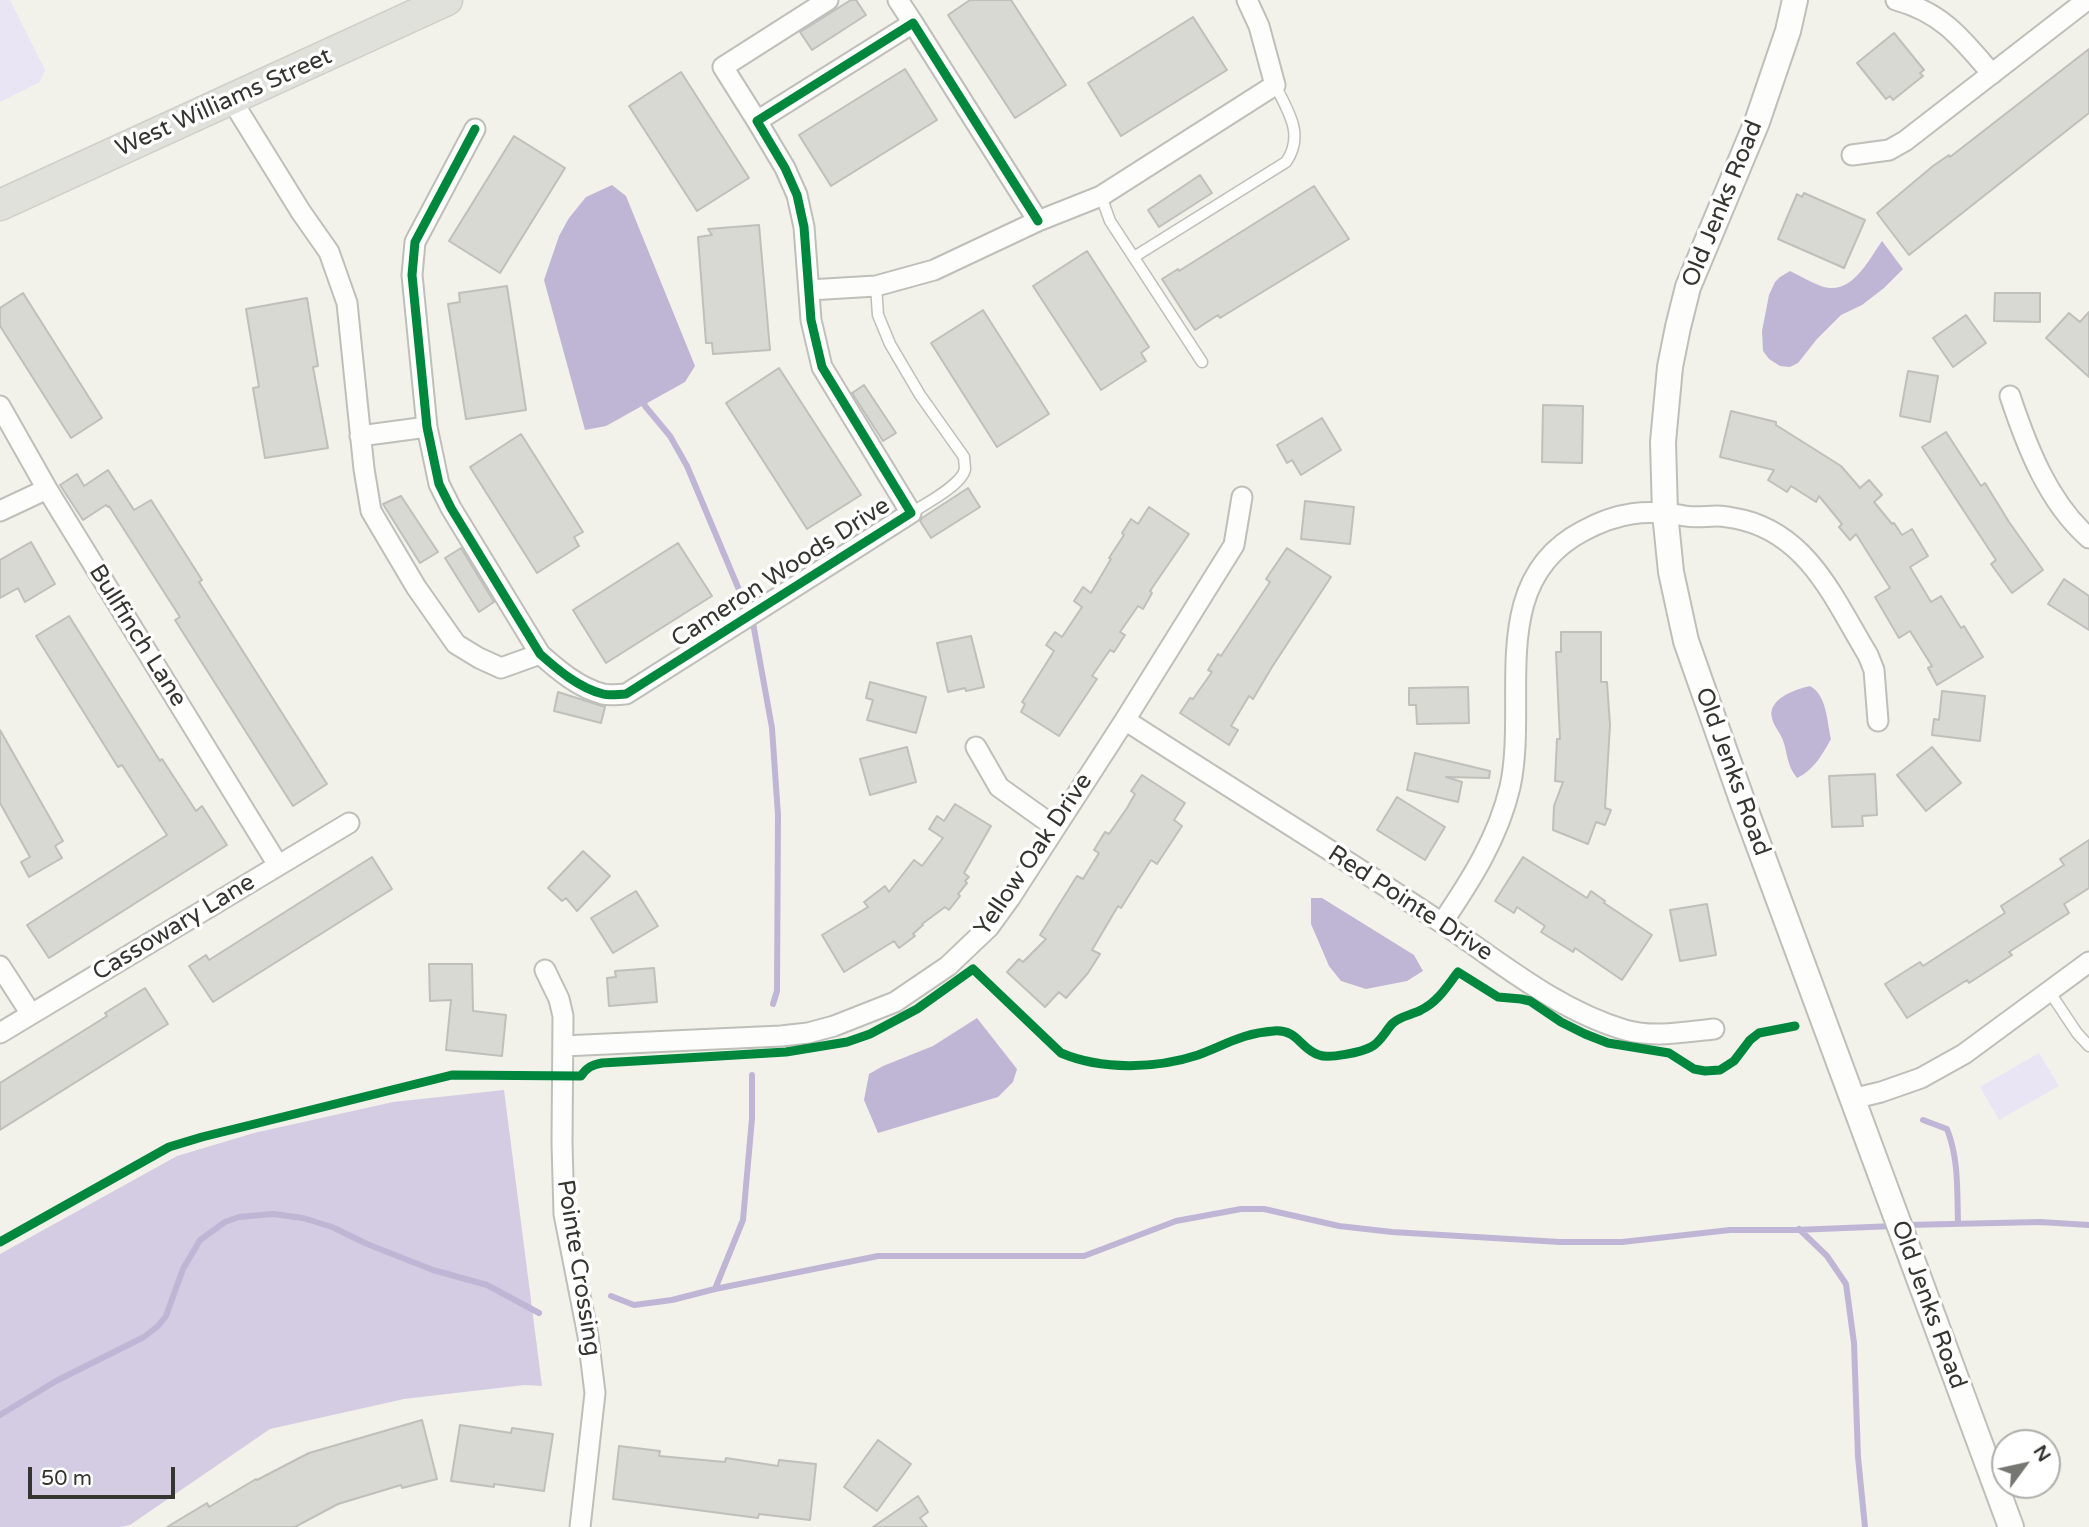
<!DOCTYPE html>
<html>
<head>
<meta charset="utf-8">
<style>
  body { margin:0 }
  #map { position:relative; width:2089px; height:1527px; overflow:hidden; background:#f2f2eb; font-family:"Varela Round",sans-serif }
  canvas { display:block }
  .north { position:absolute; left:1991px; top:1429px; width:70px; height:70px; box-sizing:border-box; background:#fff; border:2px solid #aeaeac; border-radius:50%; rotate:57deg; font-size:19px; font-weight:700; line-height:28px; text-align:center; color:#353530 }
  .north::after { content:''; display:block; margin:auto; width:24px; height:32px; background:#777771; clip-path:polygon(50% 0,100% 100%,50% 72%,0 100%) }
  .scale { position:absolute; left:28px; top:1467px; width:147px; height:32px; box-sizing:border-box; border:4px solid #353530; border-top:0; padding-left:9px; font-size:21px; line-height:24px; white-space:nowrap; color:#353530; -webkit-text-stroke:5px #fff; paint-order:stroke }
</style>
</head>
<body>
<div id="map">
<canvas width="2089" height="1527"></canvas>
<div class="north">N</div>
<div class="scale">50 m</div>
</div>
<script>
const ctx = document.querySelector('canvas').getContext('2d');
ctx.lineJoin = 'round';
function fill(path, color) { ctx.fillStyle = color; ctx.fill(path, 'evenodd'); }
function strokePath(path, color, width, dash) { ctx.strokeStyle = color; ctx.lineWidth = width; ctx.lineCap = dash ? 'butt' : 'round'; ctx.setLineDash(dash || []); ctx.stroke(path); }
function write(font, color, halo, rows, align = 'center') {
  ctx.font = font + ' "Varela Round",sans-serif'; ctx.lineWidth = 7; ctx.setLineDash([]); ctx.textBaseline = 'middle'; ctx.strokeStyle = halo; ctx.fillStyle = color; for (const [text, x, y, turn = 0] of rows) {
    ctx.save(); ctx.translate(x, y); ctx.rotate((+turn || 0) * Math.PI / 180); ctx.textAlign = isNaN(turn) ? turn : align; if (halo) ctx.strokeText(text, 0, 0); ctx.fillText(text, 0, 0); ctx.restore();
  }
}
fill(new Path2D(`
  M0,0H10L45,70L40,82L0,102Z
  M2039,1053L2059,1086L1999,1120L1980,1087Z`), '#e9e5f4');
fill(new Path2D(`
  M504,1090L542,1386L524,1385L404,1399L270,1429L130,1525L120,1527H0V1254L177,1156L254,1133L393,1102Z`), '#d3cce3');
fill(new Path2D(`
  M612,185L626,196L695,366L685,382L606,426L585,430L544,280L559,236L569,218L586,197Z
  M1882,241L1903,269L1884,288L1862,305L1841,315L1817,339L1798,363L1790,367L1780,366L1769,359L1763,351L1762,331L1769,295L1775,282L1780,277L1790,271C1801,276 1810,282 1821,286C1851,297 1868,261 1882,241Z
  M1810,686C1827,695 1827,722 1831,739C1822,755 1814,770 1797,778C1786,765 1788,752 1782,738C1779,731 1773,725 1772,718C1767,699 1796,689 1810,686Z
  M1311,898H1322L1414,955L1423,971L1407,981L1366,989L1341,981L1329,966L1311,924Z
  M977,1018L1017,1069L1013,1082L998,1097L878,1133L864,1100L869,1074L883,1066L933,1046Z`), '#bfb6d5');
strokePath(new Path2D(`
  M643,399L645,406L670,436L687,466L753,623L772,728L778,815L777,991L773,1004
  M1923,1120L1947,1129C1959,1159 1957,1192 1958,1224
  M1906,1225L2040,1222L2089,1225
  M1799,1229L1827,1256L1846,1284L1854,1343L1858,1457L1865,1527
  M715,1289L743,1220L752,1118V1075
  M611,1296L634,1305L672,1300L715,1289L878,1256H1084L1176,1221L1241,1209H1264L1339,1226L1392,1232L1560,1242H1622L1730,1230H1795L1895,1226
  M0,1415L56,1381L144,1337L158,1326L166,1316L183,1269L200,1240L225,1222L239,1217L273,1214L303,1218L332,1227L367,1244L433,1270L487,1285L539,1313`), '#bfb6d5', 6);
const building = new Path2D(`
  M851,0H856L866,15L812,50L800,32Z
  M970,0H1011L1066,85L1015,118L948,15Z
  M1193,17L1227,70L1121,136L1088,83Z
  M1894,33L1924,70L1920,73L1923,76L1893,100L1890,96L1886,99L1857,63Z
  M2089,49V113L1909,255L1877,213L1933,166L1949,155L1950,157Z
  M905,69L937,120L831,186L799,135Z
  M681,72L749,178L697,211L629,106Z
  M514,136L565,168L500,273L449,241Z
  M1200,175L1212,193L1159,227L1148,210Z
  M1314,186L1349,239L1220,318L1218,315L1195,330L1162,279L1178,269L1179,271Z
  M1804,193L1865,220L1844,268L1778,239L1797,194L1802,197Z
  M759,225L770,350L713,354L712,343H706L698,237L712,235L708,229Z
  M1087,251L1149,347L1141,353L1146,361L1101,390L1033,286Z
  M507,286L526,410L466,419L448,304L460,302L459,293Z
  M23,293L102,418L71,438L0,326V308Z
  M1995,293H2040V322L1994,321Z
  M307,298L318,366L313,367L328,448L265,458L253,388L259,387L246,309Z
  M983,310L1049,414L997,447L931,343Z
  M2089,312V377L2046,338L2069,313L2080,322Z
  M1966,315L1986,343L1953,367L1933,338Z
  M779,368L861,495L807,529L726,403Z
  M1908,371L1938,376L1930,422L1900,416Z
  M864,385L896,433L883,441L852,393Z
  M1543,405L1583,406L1582,463L1542,462Z
  M1731,411L1776,422V425L1841,466L1860,488L1869,480L1882,495L1874,502L1892,524L1894,523L1902,535L1912,529L1928,556L1910,567L1931,602L1941,596L1961,628L1964,626L1983,657L1937,685L1928,668L1932,666L1910,631L1899,638L1875,597L1890,588L1856,534L1850,540L1839,527L1842,524L1819,496L1816,502L1791,486L1787,492L1768,480L1774,470L1720,457Z
  M1322,418L1341,450L1301,475L1292,460L1287,463L1277,445Z
  M1946,432L1981,486L1985,483L2009,522L2043,570L2012,593L1991,564L1996,560L1922,447Z
  M521,434L583,532L574,537L579,546L537,573L470,467Z
  M108,470L134,510L151,500L202,580L199,582L327,784L293,806L175,620L180,617L109,506L108,507L106,505L83,520L60,485L77,474L84,486Z
  M968,488L980,507L931,538L920,521L922,518Z
  M401,496L438,552L420,563L383,504Z
  M1305,501L1354,507L1350,544L1301,539Z
  M1149,507L1189,534L1150,591L1152,593L1143,609L1138,606L1120,632L1125,635L1114,652L1110,650L1092,676L1097,679L1059,736L1021,712L1025,704L1022,702L1054,651L1046,645L1055,632L1062,637L1082,607L1074,601L1083,587L1091,593L1111,559L1109,558L1124,535L1122,533L1131,519L1138,524Z
  M31,542L55,584L25,602L18,588L0,598V560Z
  M678,543L712,596L606,663L573,610Z
  M461,548L494,602L479,612L445,558Z
  M1287,548L1331,577L1272,667L1253,699L1249,696L1231,726L1238,730L1229,745L1180,713L1190,698L1193,699L1212,672L1208,670L1218,654L1221,656L1270,582L1266,579Z
  M2064,579L2089,596V630L2048,604Z
  M69,616L160,761L162,759L196,811L202,806L227,845L49,958L27,925L167,835L122,765L118,767L36,636Z
  M1561,632H1601V682H1607L1610,725L1605,808L1611,810L1605,825L1596,822L1588,844L1553,830L1554,806L1563,782L1555,781L1557,739H1560L1556,652H1561Z
  M971,636L984,687L966,691L965,688L948,692L937,643Z
  M870,682L926,697L916,733L867,720L873,700L866,698Z
  M1468,687L1469,723L1417,724L1416,705H1409V688Z
  M1942,691L1985,696L1980,741L1932,735L1934,719L1939,720Z
  M558,692L605,707L601,723L554,711Z
  M0,730L63,841L55,846L62,858L29,877L21,862L30,857L0,803Z
  M907,747L916,782L870,795L860,759Z
  M1932,747L1961,783L1926,811L1897,775Z
  M1415,753L1490,771L1489,778L1446,777L1462,782L1458,802L1407,790Z
  M1875,774L1877,815L1862,816L1863,826L1832,827L1829,776Z
  M1142,775L1185,803L1174,820L1182,826L1157,864L1151,860L1121,908L1118,906L1092,950L1100,954L1088,973L1066,998L1059,992L1045,1007L1007,972L1019,959L1023,962L1046,939L1040,935L1077,876L1083,879L1099,853L1094,850L1105,832L1109,834L1127,808L1135,794L1131,791Z
  M1397,797L1445,827L1425,860L1377,830Z
  M955,804L991,826L964,873L969,877L965,881L967,883L958,894L960,896L949,910L945,907L922,924L923,925L913,934L915,936L899,948L894,941L844,972L822,935L868,907L864,902L885,886L889,892L914,860L922,866L943,838L929,829L937,816L944,821Z
  M2089,840V888L2064,904L2069,913L2009,952L2012,955L1969,983L1967,980L1907,1018L1885,984L1920,962L1923,966L2005,913L2001,906L2064,865L2060,859Z
  M583,851L610,876L577,911L566,898L562,901L548,888Z
  M372,857L392,889L213,1002L189,966L206,955L209,960Z
  M1523,857L1587,898L1591,891L1605,901L1604,903L1652,935L1622,980L1575,948L1573,952L1541,932L1545,926L1517,907L1514,913L1495,901Z
  M636,891L658,926L613,953L591,918Z
  M1707,904L1716,955L1680,961L1670,910Z
  M429,964H472L473,1011L506,1015L502,1056L446,1050L451,1000L430,1001Z
  M654,968L657,1002L609,1006L607,978L616,977L615,971Z
  M145,988L168,1024L0,1130V1083L107,1016L105,1013Z
  M422,1420L437,1479L402,1488L401,1485L338,1504L295,1527H167L207,1503L209,1507L256,1479L257,1480L309,1453Z
  M460,1425L511,1433L512,1428L553,1434L544,1491L494,1484V1487L451,1481Z
  M878,1440L911,1464L877,1511L844,1487Z
  M619,1446L660,1451L659,1456L725,1462L726,1458L778,1466L779,1460L816,1464L810,1520L759,1514L758,1518L613,1499Z
  M918,1496L928,1512L920,1518L927,1527H873Z`);
fill(building, '#d9d9d4');
strokePath(building, '#bfbfbb', 2);
const service = new Path2D(`
  M1101,196L1110,221L1202,362
  M1134,257L1286,162C1305,135 1288,111 1275,85
  M876,286L878,315L890,344L920,395L964,457C964,459 965,467 965,469C962,485 925,504 911,513
  M2049,991L2077,1033L2089,1046`);
const minor = new Path2D(`
  M898,0L913,23
  M1896,0C1943,13 1962,39 1992,74
  M231,99L301,212L329,252L347,303L364,469L371,511L416,587L456,644L479,658L501,668L540,654
  M757,121L723,67L828,0
  M475,129L415,242L412,275L427,427L439,484L451,508L540,654C558,670 579,688 603,694C610,696 619,694 626,694L911,513L822,367L811,320L804,227L797,195L785,168L757,121L913,23L1038,221
  M1852,155L1889,150L1905,141L2087,0
  M809,290L876,286L934,270L1038,221L1101,196L1275,85L1259,26L1247,0
  M2010,396C2027,447 2048,502 2089,538
  M0,406L47,489L278,865
  M360,436L427,427
  M0,511L47,489
  M1125,720C1230,788 1338,854 1442,923C1500,962 1557,1010 1625,1030C1654,1038 1685,1032 1714,1029
  M976,747L999,787L1055,827
  M1442,923C1471,880 1498,838 1510,787C1529,701 1485,582 1583,531C1618,512 1646,509 1685,516C1696,518 1706,516 1717,516C1725,516 1734,518 1743,520C1810,537 1835,601 1868,655L1874,670L1878,721
  M0,966L31,1014
  M545,970L559,999L563,1016L562,1143L564,1214L588,1336L595,1393L580,1527
  M0,1033L349,823
  M563,1046L781,1036L808,1033L834,1026L895,1002L948,966L989,927L1010,898L1125,720L1234,545L1242,497
  M1852,1099L1881,1092L1921,1078L1964,1054L2089,962`);
const tertiary = new Path2D(`
  M1795,0L1788,31L1757,122L1688,287L1678,327L1670,367L1663,442L1665,513L1671,572L1686,641L1743,803L2011,1527`);
const primary = new Path2D(`
  M0,205L447,0`);
strokePath(service, '#bfbfba', 13);
strokePath(minor, '#bfbfba', 23);
strokePath(tertiary, '#bfbfba', 28);
strokePath(primary, '#cececa', 33);
strokePath(service, '#fdfdfc', 10);
strokePath(minor, '#fdfdfc', 19);
strokePath(tertiary, '#fdfdfc', 24);
strokePath(primary, '#e1e1db', 30);
strokePath(new Path2D(`
  M475,129L415,242L412,275L427,427L439,484L451,508L540,654C558,670 579,688 603,694C610,696 619,694 626,694L911,513L822,367L811,320L804,227L797,195L785,168L757,121L913,23L1038,221
  M0,1242L169,1147L202,1137L452,1075L581,1076C587,1067 592,1065 602,1063L786,1052L847,1042L870,1034L917,1009L973,969L1061,1053C1101,1070 1156,1069 1198,1055C1225,1045 1243,1033 1274,1031C1298,1029 1300,1049 1319,1055C1329,1059 1362,1052 1371,1047C1381,1042 1385,1031 1393,1023C1400,1016 1412,1015 1421,1010C1438,1002 1447,986 1458,972L1498,997L1521,999L1530,1001L1561,1022L1585,1034L1608,1043L1669,1053L1694,1069L1705,1071L1720,1070L1734,1061L1750,1040L1759,1033L1795,1026`), '#00873e', 9);
write('24px', '#353530', '#fff', [
  ["West Williams Street",224,103,-24],
  ["Old Jenks Road",1723,204,-68],
  ["Cameron Woods Drive",781,573,-33],
  ["Bullfinch Lane",137,636,58],
  ["Old Jenks Road",1732,772,70],
  ["Yellow Oak Drive",1034,855,-56],
  ["Red Pointe Drive",1410,904,33],
  ["Cassowary Lane",174,928,-31],
  ["Pointe Crossing",578,1268,81],
  ["Old Jenks Road",1928,1305,70]
]);
</script>
</body>
</html>
